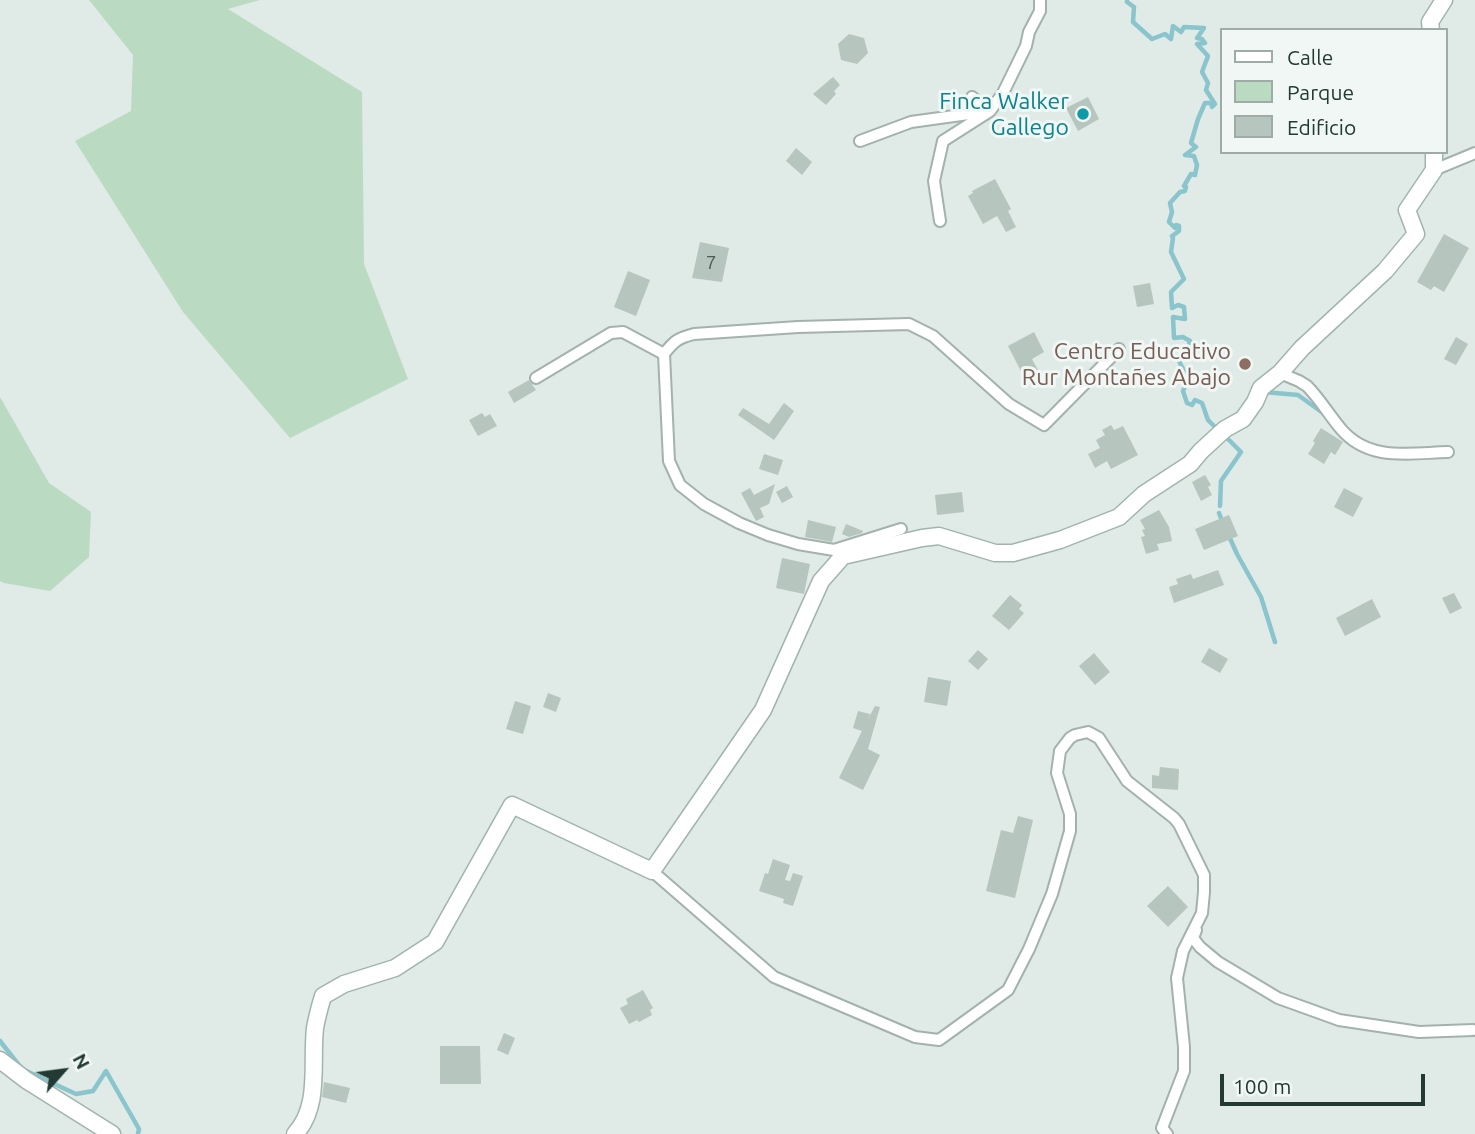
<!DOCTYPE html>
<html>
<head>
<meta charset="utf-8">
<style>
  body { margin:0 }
  #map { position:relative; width:1475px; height:1134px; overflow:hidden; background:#e0eae6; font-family:Ubuntu,sans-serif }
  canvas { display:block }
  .legend { position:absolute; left:1220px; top:28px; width:228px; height:126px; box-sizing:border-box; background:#f0f7f4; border:2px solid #9eaba7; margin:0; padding:9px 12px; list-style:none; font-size:21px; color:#223a33 }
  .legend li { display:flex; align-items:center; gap:14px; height:35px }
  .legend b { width:35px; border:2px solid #9eaba7 }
  .north { position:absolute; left:28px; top:1036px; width:70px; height:70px; -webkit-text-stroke:5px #f0f7f4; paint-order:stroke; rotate:62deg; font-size:19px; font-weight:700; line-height:28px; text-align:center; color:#223a33 }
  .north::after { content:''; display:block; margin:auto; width:24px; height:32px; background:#223a33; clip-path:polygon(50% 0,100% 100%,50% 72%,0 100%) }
  .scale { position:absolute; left:1220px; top:1074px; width:205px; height:32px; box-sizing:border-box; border:4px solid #223a33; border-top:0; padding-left:9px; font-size:21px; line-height:24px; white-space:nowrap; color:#223a33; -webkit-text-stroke:5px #f0f7f4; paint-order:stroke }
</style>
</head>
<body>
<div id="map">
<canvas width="1475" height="1134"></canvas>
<ul class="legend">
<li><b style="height:9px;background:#fff"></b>Calle</li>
<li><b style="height:19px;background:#badbc2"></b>Parque</li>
<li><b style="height:19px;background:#b6c5be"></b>Edificio</li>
</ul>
<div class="north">N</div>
<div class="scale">100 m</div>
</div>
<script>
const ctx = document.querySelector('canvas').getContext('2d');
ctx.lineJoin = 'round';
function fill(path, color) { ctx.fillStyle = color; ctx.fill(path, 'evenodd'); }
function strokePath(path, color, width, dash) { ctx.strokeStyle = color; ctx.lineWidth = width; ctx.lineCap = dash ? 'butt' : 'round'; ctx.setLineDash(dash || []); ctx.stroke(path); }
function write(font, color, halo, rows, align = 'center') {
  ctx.font = font + ' Ubuntu,sans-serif'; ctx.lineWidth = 6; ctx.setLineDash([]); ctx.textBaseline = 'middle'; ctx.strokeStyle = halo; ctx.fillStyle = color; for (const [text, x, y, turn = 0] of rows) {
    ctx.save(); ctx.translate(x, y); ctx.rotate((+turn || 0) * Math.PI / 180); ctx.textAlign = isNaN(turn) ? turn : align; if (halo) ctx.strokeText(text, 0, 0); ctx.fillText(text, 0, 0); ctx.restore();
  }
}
fill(new Path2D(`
  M89,0H260L228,9L362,92L364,264L408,379L290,438L183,312L75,141L131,111L133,55Z
  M0,397L49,483L91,512L89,557L50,591L4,583L0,581Z`), '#badbc2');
strokePath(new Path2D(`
  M1127,0V2L1134,7L1133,22L1152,39L1165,34L1171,39L1173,26L1181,32L1184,27L1204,28L1197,38L1202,39L1205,43L1197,44L1208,56L1202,72L1208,83L1206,90L1215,104L1212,107L1211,103H1205L1198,119L1191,143L1196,147L1185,155L1194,156L1197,165L1195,175L1191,174L1184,186L1186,187L1185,191L1180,192L1170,203L1172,212L1169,222L1175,228L1176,225L1179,226V231L1172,236L1173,238L1171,252L1184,279L1171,292L1172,308L1178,305L1184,307L1185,319L1173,317L1174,338L1183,337L1190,341L1187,353L1179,361L1184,371L1186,384L1183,391L1187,403L1192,405L1195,400L1202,403L1208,420L1218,430
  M1264,392L1298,395L1323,413
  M1220,506L1221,481L1241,452L1225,436
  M1219,513L1223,523
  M1228,534L1237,554L1261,597L1275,642
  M0,1041L22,1069L76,1094L93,1091L106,1071L139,1129L138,1134`), '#8ac4cd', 4.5);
fill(new Path2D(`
  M849,34L864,38L868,53L857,64L841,60L838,44Z
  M833,77L840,85L834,91L836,94L826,105L813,94Z
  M1088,97L1099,119L1078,131L1066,108Z
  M796,148L812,162L802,175L786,161Z
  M995,179L1011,209L1008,211L1016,227L1006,232L997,216L983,224L968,196L973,193L972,191Z
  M1444,234L1469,248L1444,292L1434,286L1431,290L1417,282Z
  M700,242L729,248L722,282L692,278Z
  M628,271L650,280L636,316L614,307Z
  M1150,283L1154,304L1137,307L1133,286Z
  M1034,332L1044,352L1032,359L1038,370L1024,377L1008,346Z
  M1456,337L1468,344L1456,365L1444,359Z
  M529,380L536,390L514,403L508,392Z
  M784,403L794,411L774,440L738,415L743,408L769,424Z
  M482,413L485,417L490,414L497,426L478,436L469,420Z
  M1111,425L1114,430L1123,426L1138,455L1111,469L1107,461L1095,468L1088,454L1100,448L1096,440L1105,435L1102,430Z
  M1321,428L1343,442L1335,455L1331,452L1324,464L1308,454L1315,443L1313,441Z
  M764,454L783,460L778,475L759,469Z
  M1205,475L1211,485L1208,487L1212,495L1201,501L1192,482Z
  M775,484L769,504L760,508L764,517L756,521L741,493L750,488L754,495Z
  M787,486L793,497L782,503L776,492Z
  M1344,488L1363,498L1353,517L1334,507Z
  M962,492L964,512L937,515L935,495Z
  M1159,510L1169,527L1172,541L1157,544L1159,550L1146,554L1141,537L1145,536L1142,530L1145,529L1140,520Z
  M1229,515L1238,536L1204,550L1195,529Z
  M808,520L836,527L832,542L805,537Z
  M846,524L863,531L862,533L849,537L842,534Z
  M782,558L810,564L804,594L776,588Z
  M1218,570L1224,585L1174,603L1169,587L1178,584L1176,579L1191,574L1193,579Z
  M1454,593L1462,608L1450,614L1442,598Z
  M1010,595L1022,605L1019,609L1024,613L1009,630L992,616Z
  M1372,599L1381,617L1345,636L1336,618Z
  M1209,648L1228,659L1220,673L1201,662Z
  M978,650L988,659L978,670L968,661Z
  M1094,653L1110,672L1095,685L1079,666Z
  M928,677L951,681L947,706L924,702Z
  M548,693L561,698L556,712L543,707Z
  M515,701L531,706L523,734L506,729Z
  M875,706L880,707L868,749L880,755L863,790L839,778L862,731L853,728L858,711L870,714L868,719Z
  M1160,767L1179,769L1178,790L1152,788V775L1159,776Z
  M1018,816L1033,820L1015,898L986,891L1001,830L1013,833Z
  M773,859L790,865L785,880L790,881L793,873L803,876L793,906L783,903L784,899L759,891L765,873L768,874Z
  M1168,886L1188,907L1168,927L1147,906Z
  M643,990L653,1008L650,1010L652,1015L639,1022L637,1020L629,1024L620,1008L628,1004L626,999Z
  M504,1033L515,1038L508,1055L497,1050Z
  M440,1046H480L481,1084H440Z
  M324,1082L350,1088L346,1103L322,1097Z`), '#b6c5be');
const street = new Path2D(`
  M860,141L911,122L990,111L1003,93L1026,46L1029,32L1040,11V0
  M1434,170L1475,153
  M940,221L934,181L943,141L990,111L972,97
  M1280,373L1299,381L1307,386C1320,399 1329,415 1341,429C1369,462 1410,453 1448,452
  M536,378L611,333L623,332L664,354
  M834,550L901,529
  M843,556L834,550L798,544L768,535L739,523L704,504L680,485L669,461L664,354C674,341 678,338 694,334L798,327L909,324L933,336L1009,404L1044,425L1119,349
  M652,871L774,977L915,1037L939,1040L1008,990L1029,949L1052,894L1070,831V814L1057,773L1060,751L1070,738L1075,735L1088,732L1099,738L1127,781L1174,818L1179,824L1204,875V892L1202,913L1183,951L1177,978L1184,1047V1071L1162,1128L1167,1134
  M1196,930L1193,938L1200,947L1218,962L1278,998L1339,1020L1419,1032L1473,1030`);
const secondary = new Path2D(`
  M1431,30L1430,22L1444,0
  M0,1060L26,1080L112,1134
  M295,1134C321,1106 311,1063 315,1028C317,1017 320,1006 323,996L344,984L395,968L435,942L512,805L652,871L763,710L821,581L843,556L922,538L939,536L995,553H1013L1060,540L1119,517L1144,494L1190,464L1201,451L1225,429L1243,419L1255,402L1261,388L1280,373L1302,348L1385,271L1416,234L1407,210L1434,170V152`);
strokePath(street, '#a3b2ad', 14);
strokePath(secondary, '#a0b5ad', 19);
strokePath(street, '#fff', 10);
strokePath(secondary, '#fff', 16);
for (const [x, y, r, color] of [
  [1083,114,7,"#0f9aa8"],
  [1245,364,7,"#8d6e63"]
]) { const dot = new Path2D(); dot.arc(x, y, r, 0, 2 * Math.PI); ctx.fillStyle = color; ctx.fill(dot); strokePath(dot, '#f0f7f4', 2.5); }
write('19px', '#475d56', null, [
  ["7",711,263]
]);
write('23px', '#0d838f', '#f0f7f4', [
  ["Finca Walker",1069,101],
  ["Gallego",1069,127]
], 'right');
write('23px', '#785e54', '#f0f7f4', [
  ["Centro Educativo",1231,351],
  ["Rur Montañes Abajo",1231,377]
], 'right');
</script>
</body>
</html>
